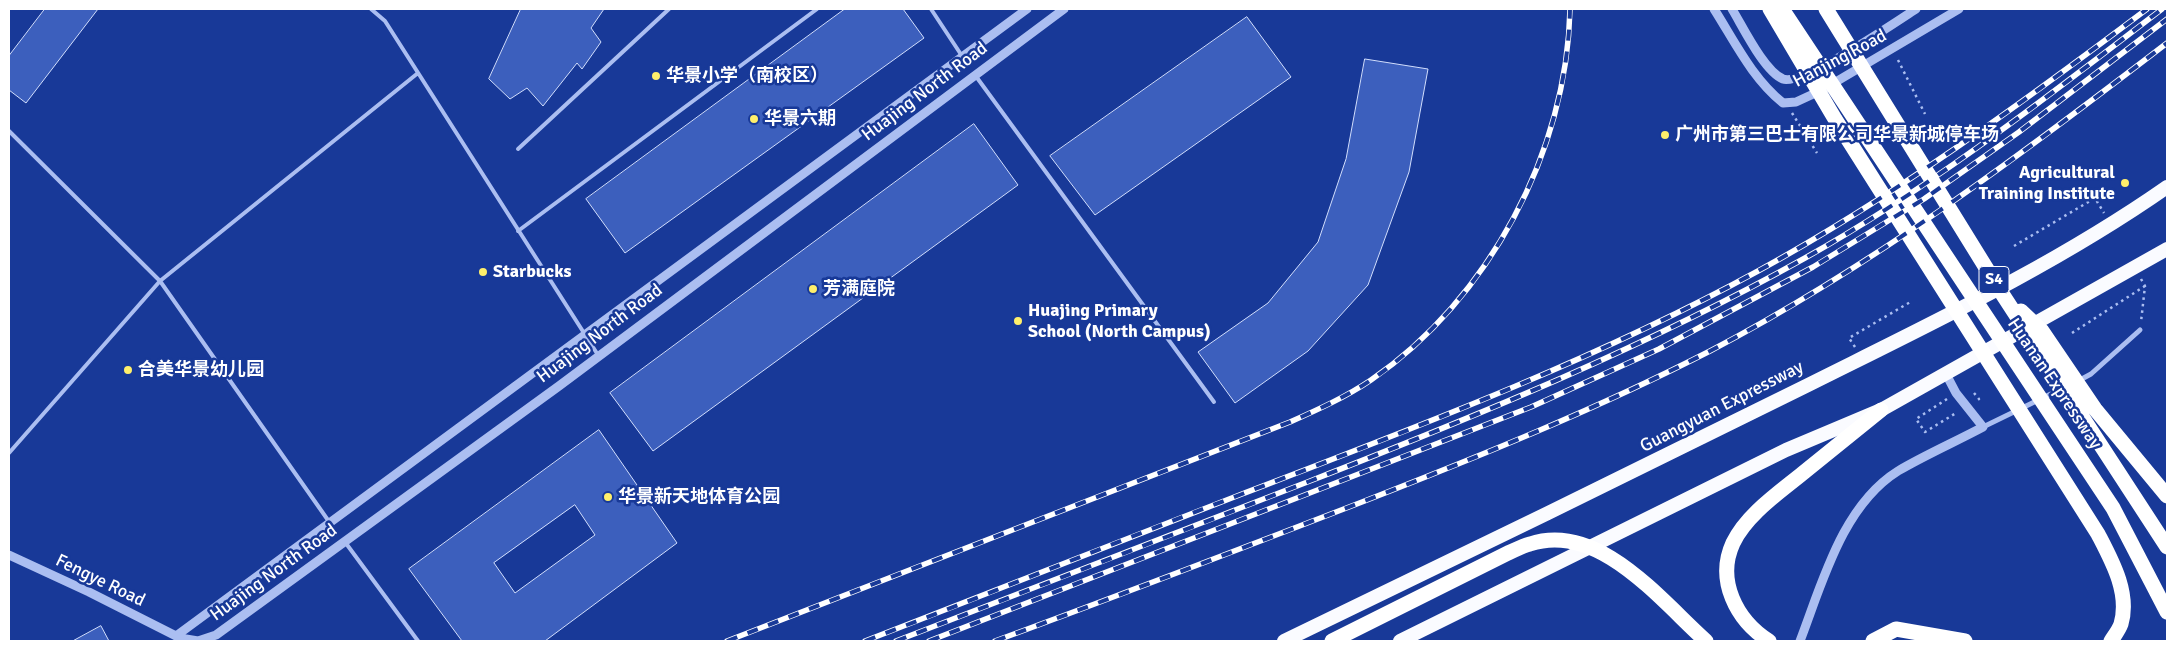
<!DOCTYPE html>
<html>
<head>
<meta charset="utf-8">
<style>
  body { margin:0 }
  #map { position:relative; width:2176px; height:650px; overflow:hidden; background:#183998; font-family:Signika,sans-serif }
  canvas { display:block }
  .frame { position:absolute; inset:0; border:10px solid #fff; pointer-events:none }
</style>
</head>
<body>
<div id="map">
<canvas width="2176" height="650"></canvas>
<div class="frame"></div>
</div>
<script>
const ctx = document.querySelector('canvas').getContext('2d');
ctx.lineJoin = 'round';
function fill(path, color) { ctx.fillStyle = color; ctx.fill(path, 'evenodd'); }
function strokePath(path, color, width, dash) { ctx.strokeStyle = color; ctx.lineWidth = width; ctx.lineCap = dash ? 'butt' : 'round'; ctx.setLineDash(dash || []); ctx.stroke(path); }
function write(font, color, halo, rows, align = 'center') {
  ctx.font = font + ' Signika,"Noto Sans SC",sans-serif'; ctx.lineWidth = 5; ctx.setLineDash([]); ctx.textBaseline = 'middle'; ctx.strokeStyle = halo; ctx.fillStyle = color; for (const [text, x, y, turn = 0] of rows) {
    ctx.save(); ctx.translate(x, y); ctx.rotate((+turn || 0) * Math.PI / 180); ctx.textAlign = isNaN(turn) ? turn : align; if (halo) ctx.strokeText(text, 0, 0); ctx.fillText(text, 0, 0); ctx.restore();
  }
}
const building = new Path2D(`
  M45,9H98L26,103L9,90V56Z
  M521,9H604L591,28L601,42L582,69L577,63L543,106L527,88L510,99L489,79Z
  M845,9H903L924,38L625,253L586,199Z
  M1247,17L1291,77L1095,215L1050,156Z
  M1365,59L1428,69L1409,172L1368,285L1308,351L1235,403L1198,352L1268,303L1318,242L1346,159Z
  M974,124L1018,185L653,451L610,393Z
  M599,430L677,543L545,641H462L409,569ZM575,505L595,535L515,593L494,563Z
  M101,626L109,641H73Z`);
fill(building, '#3c5fbd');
strokePath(building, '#d2defc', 1);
strokePath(new Path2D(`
  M1898,60L1925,114
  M1792,113L1817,153
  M2014,246L2095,198L2104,213
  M2141,279L2145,286L2141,322
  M2072,333L2145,286
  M1855,347L1849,338L1912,301
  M1974,393L1979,399L1976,401
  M1947,399L1916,419L1925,432L1956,413`), '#abbef1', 2.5, [2.5, 4]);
strokePath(new Path2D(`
  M371,9L385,21L598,355
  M931,9L962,56
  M975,75L1214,402
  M9,131L160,281L330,523
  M518,149L669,9
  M518,231L817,9
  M9,453L160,281L418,73
  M345,542L418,641`), '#abbef1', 4);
strokePath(new Path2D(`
  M2078,381L2091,374L2140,330
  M1983,427L2061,389`), '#abbef1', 5);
strokePath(new Path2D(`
  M1714,9C1735,42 1752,78 1783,103L1796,102L1822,90L1959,9
  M1732,9C1743,27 1764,71 1783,79C1802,86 1896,22 1916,9
  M9,555L89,592L180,638L198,641L216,635L559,386L1064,9
  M176,636L1027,9
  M1800,641C1822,584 1842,506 1898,471C1925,455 1955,442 1983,427L1956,393L1946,374`), '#abbef1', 9);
strokePath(new Path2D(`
  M1284,641C1458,557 1631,473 1804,387C1928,325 2054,266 2167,187
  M1400,641L1786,450L1881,410L2167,249`), '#fafbff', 14);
strokePath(new Path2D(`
  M1770,9L1835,119L2098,534C2112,561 2130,593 2121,624C2119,630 2114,636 2111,641
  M1782,9L2113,508L2167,612
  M1826,9L2001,292L2167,547
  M2021,311L2042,331L2095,409L2167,496
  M1332,641L1508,553C1515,550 1522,546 1530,544C1599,521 1661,601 1706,641
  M1769,641C1736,620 1716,580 1733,543C1747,514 1780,492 1803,473C1829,452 1855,431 1881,410
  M1873,641L1896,629L1965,641`), '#fff', 15);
const rail = new Path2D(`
  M727,641L1290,422C1317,410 1346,397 1371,380C1489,299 1567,152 1570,9
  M865,641C991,593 1116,542 1242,494C1417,427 1593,361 1758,271C1895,196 2022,103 2147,9
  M896,641C1034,588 1172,535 1310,481C1479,415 1646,347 1805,258C1932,187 2047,97 2162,9
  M929,641L1531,407L1659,349L1813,267L1924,199L2019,132L2167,19
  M995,641C1118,596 1240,549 1362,502C1480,456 1597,409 1710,351C1874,265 2021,155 2167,43`);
strokePath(rail, '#fff', 5.5);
strokePath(rail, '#183998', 4, [11]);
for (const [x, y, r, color] of [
  [656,76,5,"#ffef6b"],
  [754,119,5,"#ffef6b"],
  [1665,135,5,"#ffef6b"],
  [2125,183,5,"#ffef6b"],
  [483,272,5,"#ffef6b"],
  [813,289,5,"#ffef6b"],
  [1018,321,5,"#ffef6b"],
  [128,370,5,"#ffef6b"],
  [608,497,5,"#ffef6b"]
]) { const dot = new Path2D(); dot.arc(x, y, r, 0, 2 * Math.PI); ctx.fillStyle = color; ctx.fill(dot); strokePath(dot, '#183998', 2); }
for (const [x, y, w] of [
  [1994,280,30]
]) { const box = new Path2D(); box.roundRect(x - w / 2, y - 13.5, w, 27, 4); ctx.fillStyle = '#183998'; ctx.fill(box); strokePath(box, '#fff', 1); }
write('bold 16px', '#fff', null, [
  ["S4",1994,280]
]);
write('18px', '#fff', '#183998', [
  ["Hanjing Road",1840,59,-28],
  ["Huajing North Road",925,92,-37],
  ["Huajing North Road",600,334,-37],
  ["Huanan Expressway",2054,384,56],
  ["Guangyuan Expressway",1722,407,-27],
  ["Huajing North Road",274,573,-36],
  ["Fengye Road",100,581,26]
]);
write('bold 18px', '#fff', '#183998', [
  ["华景小学（南校区）",666,76],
  ["华景六期",764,119],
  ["广州市第三巴士有限公司华景新城停车场",1675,135],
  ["Agricultural",2115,173,"right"],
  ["Training Institute",2115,194,"right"],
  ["Starbucks",493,272],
  ["芳满庭院",823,289],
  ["Huajing Primary",1028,311],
  ["School (North Campus)",1028,332],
  ["合美华景幼儿园",138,370],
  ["华景新天地体育公园",618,497]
], 'left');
</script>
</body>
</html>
